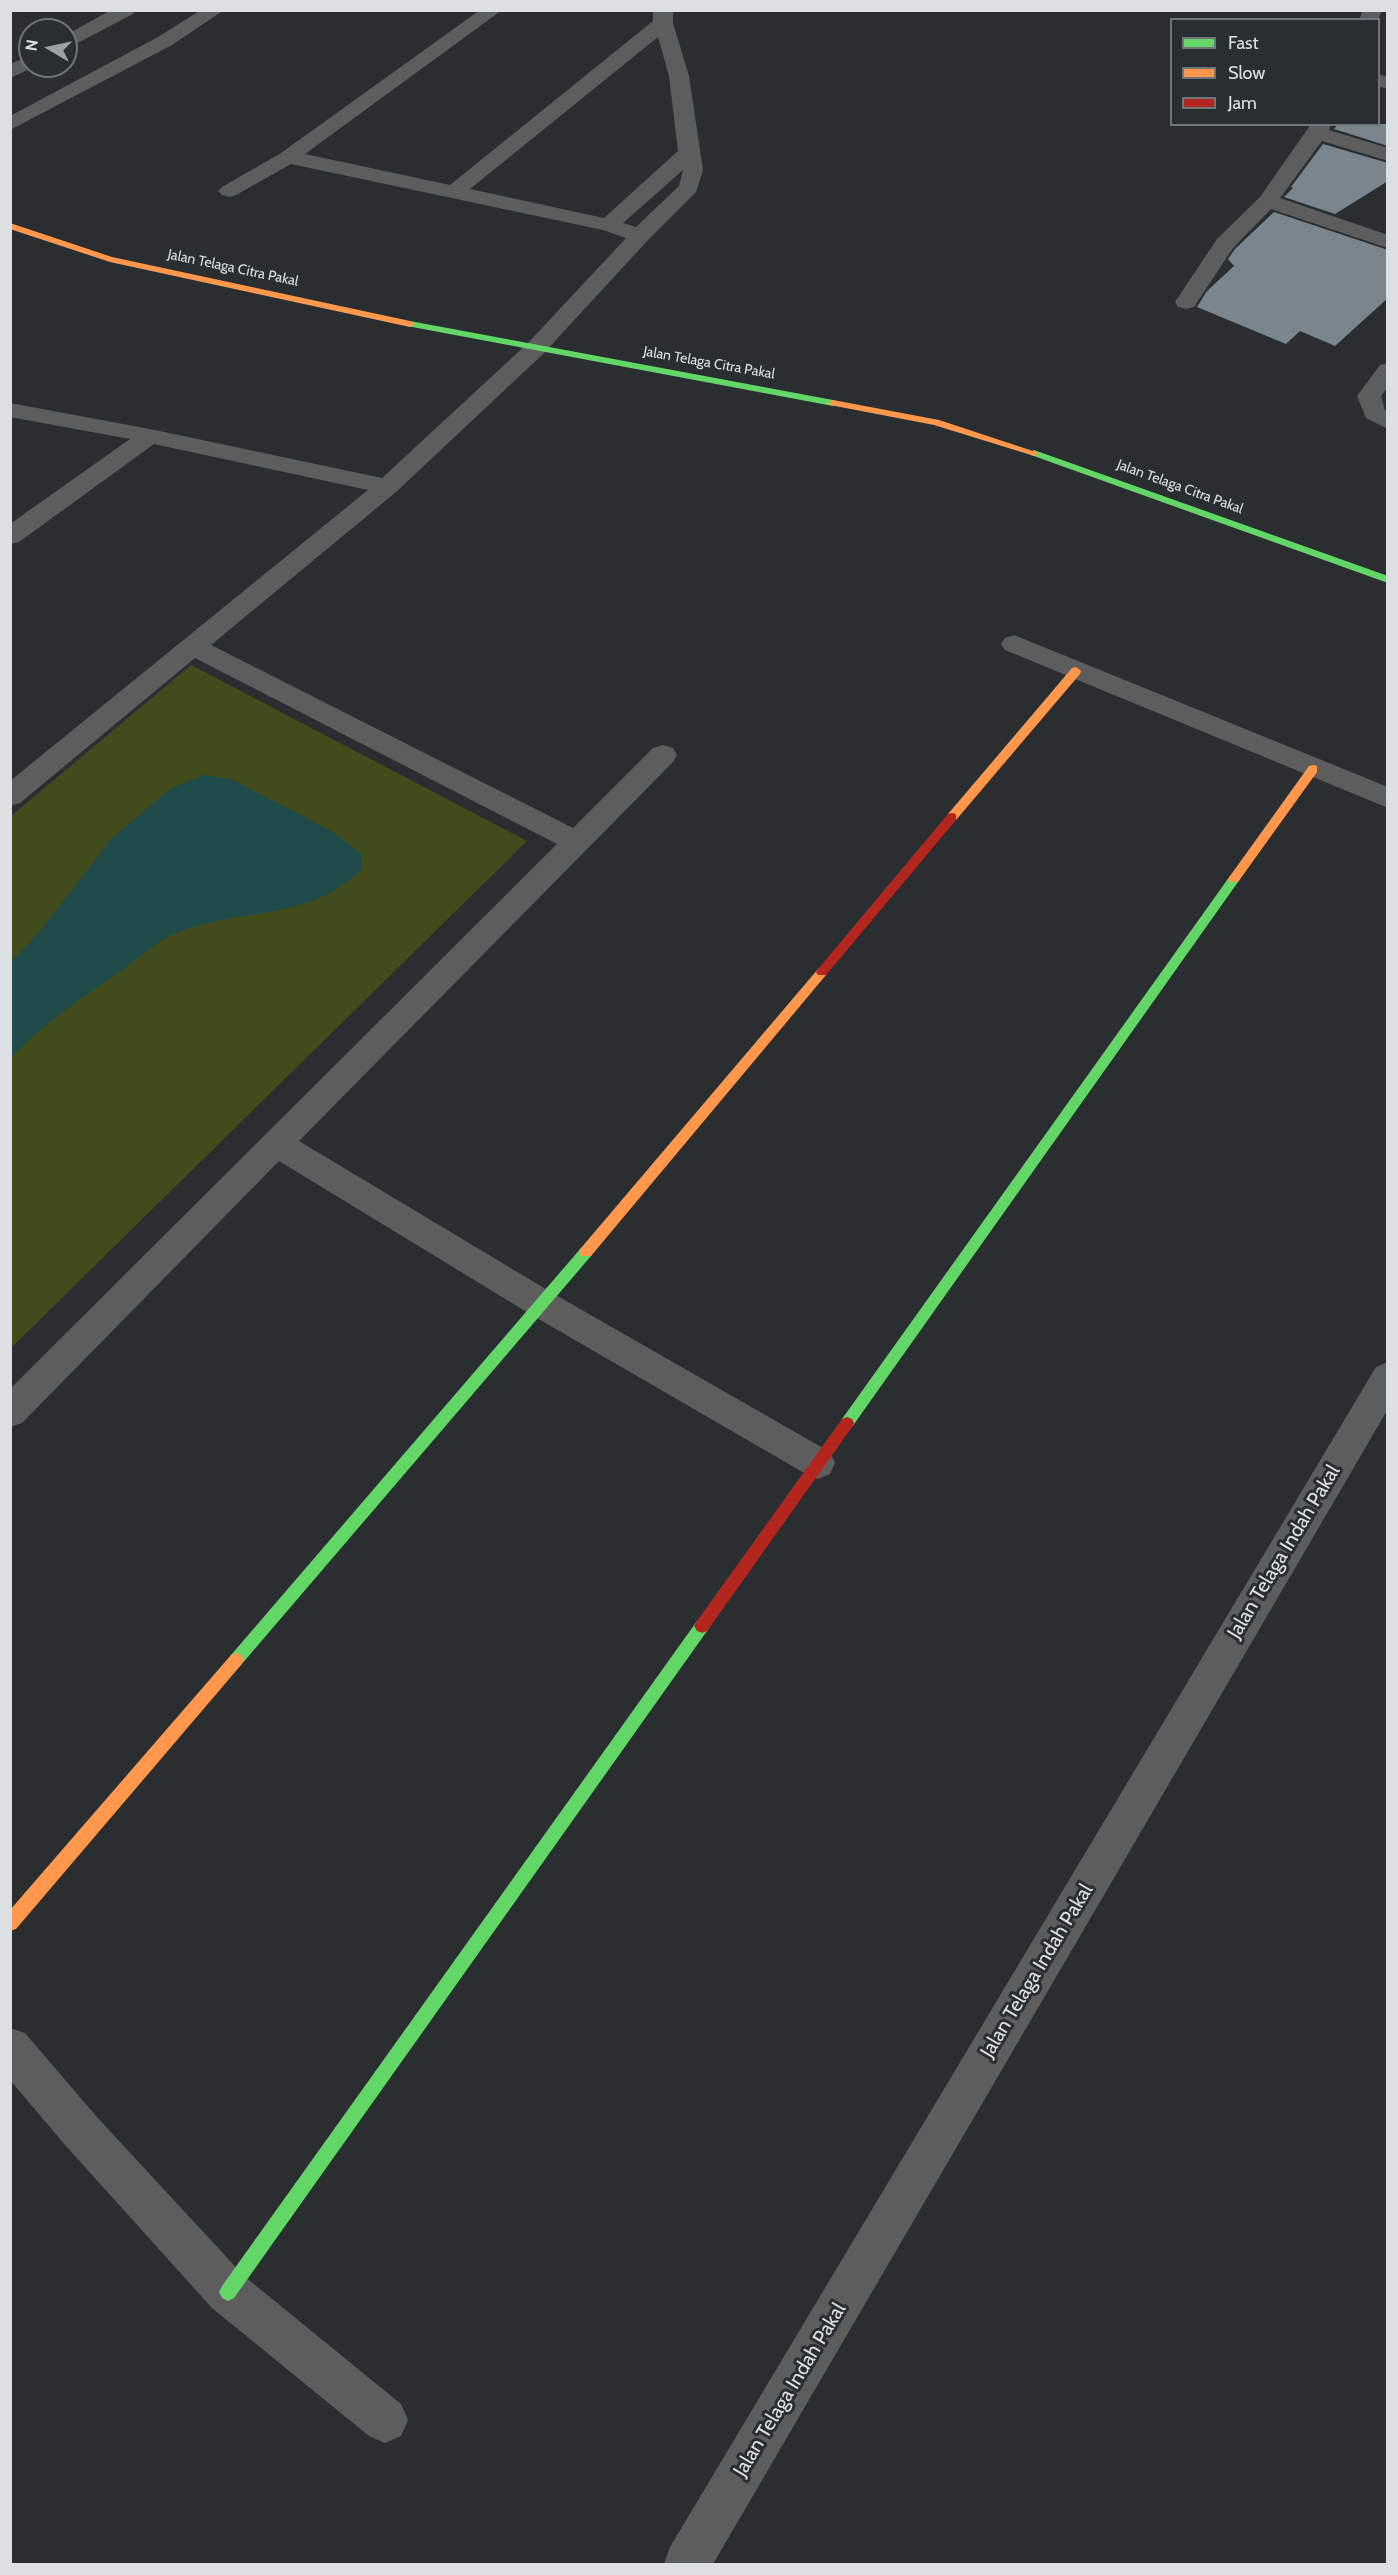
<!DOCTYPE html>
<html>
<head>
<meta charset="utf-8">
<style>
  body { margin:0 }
  #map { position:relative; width:1398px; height:2575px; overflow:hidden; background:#2b2e31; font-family:Cabin,sans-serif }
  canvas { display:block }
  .frame { position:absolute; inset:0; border:12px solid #dce0e3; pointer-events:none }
  .legend { position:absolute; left:1170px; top:18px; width:210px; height:108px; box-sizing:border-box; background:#292e33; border:2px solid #717579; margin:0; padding:8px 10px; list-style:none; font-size:18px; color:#dce0e3 }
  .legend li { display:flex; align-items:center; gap:12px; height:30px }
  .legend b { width:30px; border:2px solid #717579 }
  .north { position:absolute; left:18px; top:18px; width:60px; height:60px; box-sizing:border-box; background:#292e33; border:2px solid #717579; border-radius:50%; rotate:279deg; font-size:16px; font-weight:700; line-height:24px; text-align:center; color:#dce0e3 }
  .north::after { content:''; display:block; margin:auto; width:21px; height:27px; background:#9ea2a5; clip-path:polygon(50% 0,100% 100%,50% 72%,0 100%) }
</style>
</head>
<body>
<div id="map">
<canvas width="1398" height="2575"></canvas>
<div class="frame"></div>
<ul class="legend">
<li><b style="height:8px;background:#63d668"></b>Fast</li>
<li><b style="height:8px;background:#ff974d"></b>Slow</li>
<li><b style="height:8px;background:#b3261e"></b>Jam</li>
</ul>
<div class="north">N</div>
</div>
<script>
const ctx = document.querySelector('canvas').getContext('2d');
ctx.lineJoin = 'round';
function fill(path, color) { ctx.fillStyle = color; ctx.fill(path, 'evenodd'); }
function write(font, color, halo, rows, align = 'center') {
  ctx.font = font + ' Cabin,sans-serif'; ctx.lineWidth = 6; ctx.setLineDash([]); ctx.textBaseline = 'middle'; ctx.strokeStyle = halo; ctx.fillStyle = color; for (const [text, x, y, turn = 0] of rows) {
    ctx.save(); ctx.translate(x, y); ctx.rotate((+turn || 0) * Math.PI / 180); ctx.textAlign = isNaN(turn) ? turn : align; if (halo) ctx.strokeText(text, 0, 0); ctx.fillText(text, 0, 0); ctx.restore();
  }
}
fill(new Path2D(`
  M191,665L527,841L11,1348V816Z`), '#414b1b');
fill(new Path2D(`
  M203,775L233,780L333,832L361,854V870C305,924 234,906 169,936C154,943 139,958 125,968C85,996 44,1022 11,1058V962L40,931L111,839L170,789Z`), '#1f4b4b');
fill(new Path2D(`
  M1338,124H1388V146L1334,129Z
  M1323,144L1388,163V181L1335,214L1284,197L1293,188L1291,187Z
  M1274,212L1388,250V298L1335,346L1300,331L1286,344L1197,307L1207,291L1234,266L1228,259L1235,249Z`), '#7b858e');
fill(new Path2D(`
  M111,10H135L133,14L66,49V35Z
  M201,10H224L172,45L10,130V116L158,37Z
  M480,10H502L305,154L450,185L653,21V10H673V23L689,76L703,170L696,192L648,240L544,353L396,492L211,645L573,828L653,748L663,745L673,748L677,755L673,762L299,1141L554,1294L830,1452L835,1463L830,1474L818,1479L806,1474L530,1314L279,1161L22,1423L10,1427V1389L557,844L195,658L20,803L10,806V781L368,490L154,444L19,542L10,544V524L130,439L10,417V403L150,429L382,478L528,343L626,238L603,230L291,164L236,195L229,197L222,195L218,191L222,187L281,153ZM658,37L669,76L678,151L604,218L470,189ZM683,170L679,186L636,227L623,223Z
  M1363,10H1382L1378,20H1359Z
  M30,56V66H37L10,78V64Z
  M1378,74L1388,77V89L1378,86Z
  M1311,124H1331L1329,130L1388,148V161L1322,141L1280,198L1388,235V248L1271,209L1233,248L1194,307L1186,309L1178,307L1175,302L1217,239L1260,197Z
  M1388,363V387L1381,396L1385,410L1388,411V429L1366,418L1357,396L1380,365Z
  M1014,635L1388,787V808L1005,650L1001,644L1005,638Z
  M1388,1362V1409L713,2564H664L670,2547L1376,1367Z
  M10,2028L25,2033L96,2116L244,2276L401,2404L408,2420L401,2436L385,2443L369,2436L212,2308L66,2146L10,2080Z`), '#5e5d5d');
fill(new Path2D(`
  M410,321L833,400L838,403L833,406L407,326L405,324Z
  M1034,450L1388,576V583L1031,455L1029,453Z
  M1234,875L1240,879L1238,882L852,1427L847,1429L842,1427L840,1423L842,1419L1230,876Z
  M586,1246L591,1248L593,1252L591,1256L241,1665L236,1667L231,1665L228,1660L231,1655L581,1248Z
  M702,1619L707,1621L710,1626L707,1631L234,2298L228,2301L222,2298L219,2292L222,2286L697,1621Z`), '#63d668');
fill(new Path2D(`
  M10,223L112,257L410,321L415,324L410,327L110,262L10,229Z
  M833,400L939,420L1039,453L1034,456L1031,455L934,425L830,405L828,403Z
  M1076,667L1081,671L1080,674L956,820H948V814L1072,668Z
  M1313,765L1317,766V772L1238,882H1230L1228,879L1230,876L1309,766Z
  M822,967L828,972L826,975L591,1256H581L579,1252L581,1248L818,969Z
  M236,1653L241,1655L244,1660L241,1665L16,1929L10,1931V1910L231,1655Z`), '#ff974d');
fill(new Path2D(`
  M952,813L956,814V820L826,975H818L816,972L818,969L948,814Z
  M847,1417L852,1419L854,1423L852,1427L707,1631L702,1633L697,1631L694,1626L697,1621L842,1419Z`), '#b3261e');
write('14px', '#dce0e3', '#292e33', [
  ["Jalan Telaga Citra Pakal",233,268,12],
  ["Jalan Telaga Citra Pakal",709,363,10],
  ["Jalan Telaga Citra Pakal",1180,487,20]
]);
write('20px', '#dce0e3', '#292e33', [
  ["Jalan Telaga Indah Pakal",1284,1552,-59],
  ["Jalan Telaga Indah Pakal",1037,1971,-59],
  ["Jalan Telaga Indah Pakal",790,2390,-59]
]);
</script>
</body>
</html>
